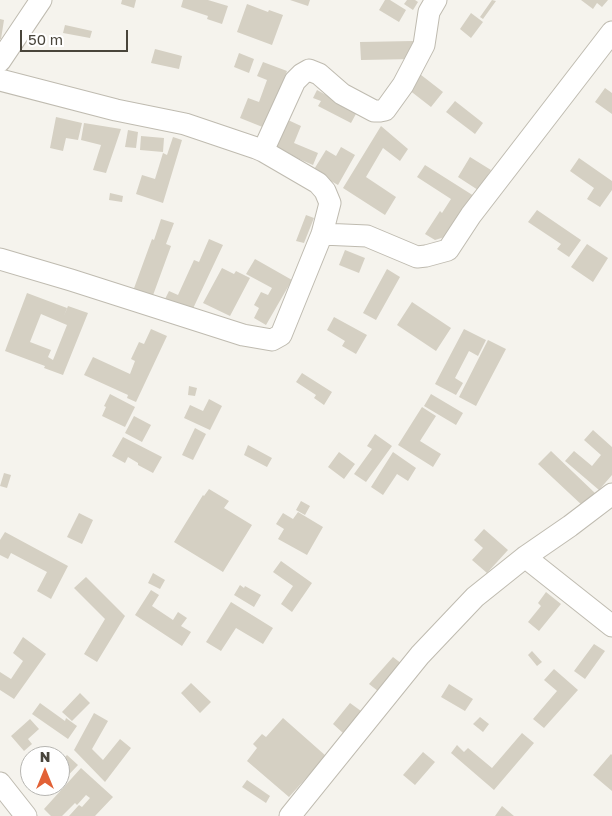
<!DOCTYPE html>
<html>
<head>
<meta charset="utf-8">
<style>
  body { margin:0 }
  #map { position:relative; width:612px; height:816px; overflow:hidden; background:#f5f3ed; font-family:"Golos Text",sans-serif }
  canvas { display:block }
  .north { position:absolute; left:20px; top:746px; width:50px; height:50px; box-sizing:border-box; background:#fff; border:1px solid #b6b5b1; border-radius:50%; rotate:0deg; font-size:14px; font-weight:700; line-height:20px; text-align:center; color:#49453b }
  .north::after { content:''; display:block; margin:auto; width:18px; height:22px; background:#e26136; clip-path:polygon(50% 0,100% 100%,50% 72%,0 100%) }
  .scale { position:absolute; left:20px; top:30px; width:108px; height:22px; box-sizing:border-box; border:2px solid #49453b; border-top:0; padding-left:6px; font-size:15px; line-height:18px; white-space:nowrap; color:#49453b; -webkit-text-stroke:4px #fff; paint-order:stroke }
</style>
</head>
<body>
<div id="map">
<canvas width="612" height="816"></canvas>
<div class="north">N</div>
<div class="scale">50 m</div>
</div>
<script>
const ctx = document.querySelector('canvas').getContext('2d');
ctx.lineJoin = 'round';
function fill(path, color) { ctx.fillStyle = color; ctx.fill(path, 'evenodd'); }
function strokePath(path, color, width, dash) { ctx.strokeStyle = color; ctx.lineWidth = width; ctx.lineCap = dash ? 'butt' : 'round'; ctx.setLineDash(dash || []); ctx.stroke(path); }
fill(new Path2D(`
  M122,0H136L134,8L121,4Z
  M183,0H208L228,6L222,24L207,19L208,16L181,7Z
  M290,0H310L308,6Z
  M385,0H390L406,10L399,22L379,10Z
  M407,0H415L418,2L413,10L404,4Z
  M492,0L496,1L483,19L480,17Z
  M581,0H608L602,7L597,3L593,9Z
  M247,4L268,12L269,10L283,15L272,45L237,32Z
  M471,13L483,22L471,38L460,29Z
  M0,19L4,20L1,39H0Z
  M65,25L92,31L90,38L63,33Z
  M413,41L414,59L361,60L360,42Z
  M155,49L182,56L179,69L151,63Z
  M239,53L254,59L249,73L234,67Z
  M263,62L287,71L265,128L240,118L248,98L259,102L267,80L257,76Z
  M416,71L443,92L431,107L404,86Z
  M605,88L612,93V114L595,102Z
  M317,90L357,112L351,123L318,106L321,101L313,98Z
  M455,101L483,123L475,134L446,112Z
  M56,117L82,123L78,140L66,138L63,151L50,148Z
  M288,120L301,126L294,143L318,153L313,165L276,149Z
  M84,123L121,129L106,173L93,170L101,145L81,140Z
  M381,126L408,149L400,161L383,148L366,177L396,197L385,215L343,188Z
  M128,130L138,132L136,148L125,147Z
  M141,136L164,138L163,152L140,150Z
  M173,137L182,140L163,203L136,194L142,175L155,179L163,153L167,155Z
  M341,147L355,155L338,185L313,171L326,150L336,156Z
  M470,157L491,170L478,190L458,177Z
  M579,158L612,181V190L600,207L587,199L594,188L570,171Z
  M425,165L474,196L448,236L435,240L425,234L440,211L442,213L451,199L417,177Z
  M110,193L123,196L122,202L109,200Z
  M537,210L581,240L569,257L557,249L561,244L528,222Z
  M306,215L314,218L304,243L296,241Z
  M161,219L174,223L166,244L171,246L152,298L133,291L152,239L154,240Z
  M209,239L223,245L189,317L162,305L169,291L178,295L194,260L199,262Z
  M587,244L608,258L593,282L571,267Z
  M345,250L365,258L359,273L339,265Z
  M255,259L292,280L266,325L254,318L259,308L254,305L261,292L268,295L272,288L246,274Z
  M222,268L234,274L236,271L250,278L230,316L203,303Z
  M387,269L400,277L376,320L363,313Z
  M27,293L67,308L64,316L68,306L88,313L63,375L44,368L45,366L5,351ZM41,314L67,325L53,360L48,357L51,350L30,342Z
  M412,302L451,328L436,351L397,325Z
  M334,317L367,335L356,354L342,346L345,341L327,330Z
  M151,329L167,336L136,402L127,398L128,395L84,375L93,357L130,374L135,361L131,359L139,342L144,344Z
  M464,329L486,340L478,356L469,351L455,378L463,383L456,395L435,384Z
  M488,340L506,349L476,406L459,397Z
  M302,373L332,392L324,405L314,398L316,395L296,382Z
  M189,386L197,388L195,396L188,395Z
  M110,394L135,407L125,427L102,416L106,407L104,406Z
  M431,394L463,413L456,425L424,406Z
  M209,399L222,406L210,430L184,418L190,405L203,411Z
  M422,407L436,416L420,441L441,454L433,467L398,445Z
  M134,416L151,425L142,442L125,433Z
  M195,428L206,434L193,460L182,455Z
  M593,430L612,447V475L599,490L565,461L574,451L592,466L601,455L584,440Z
  M375,434L392,446L366,482L354,474L372,449L367,446Z
  M123,437L162,457L153,473L138,465V463L128,457L125,463L112,456Z
  M248,445L272,458L267,467L244,455Z
  M551,451L596,494L584,507L538,464Z
  M339,452L355,464L344,479L328,467Z
  M393,452L416,468L408,481L397,474L383,495L371,487Z
  M4,473L11,475L7,488L0,486Z
  M209,489L229,501L224,508L252,525L223,572L174,542L203,495L204,496Z
  M301,501L310,506L305,515L296,510Z
  M298,512L323,527L307,555L278,539L284,529L276,524L283,513L293,519Z
  M79,513L93,520L82,544L67,537Z
  M484,529L508,550L487,573L472,560L483,548L474,540Z
  M5,532L68,566L51,599L37,591L47,572L11,553L8,559L0,555V540Z
  M281,561L312,583L292,612L281,604L293,586L273,572Z
  M153,573L165,580L160,589L148,583Z
  M86,577L125,616L97,662L84,654L105,619L74,588Z
  M240,585L244,588L245,586L261,595L254,607L234,595Z
  M151,590L159,595L152,606L173,620L178,612L187,618L181,626L191,632L182,646L135,615Z
  M546,592L561,604L539,631L528,622L541,606L538,603Z
  M231,602L273,628L263,644L236,628L221,651L206,642Z
  M23,637L46,654L14,699L0,690V672L11,679L23,661L13,653Z
  M594,644L605,651L585,679L574,671Z
  M532,651L542,662L537,666L528,655Z
  M393,657L402,664L378,691L369,684Z
  M554,669L578,690L544,728L533,719L557,691L544,680Z
  M191,683L211,702L200,713L181,693Z
  M449,684L473,699L465,711L441,697Z
  M80,693L90,703L72,721L62,712Z
  M40,703L65,721L66,718L77,726L68,739L32,714Z
  M350,703L361,711L343,733L333,724Z
  M94,713L108,721L92,749L103,760L120,739L131,748L105,782L74,750Z
  M480,717L489,724L483,732L473,724Z
  M283,718L326,756L289,797L247,761L257,748L253,744L262,734L266,737Z
  M30,719L39,729L28,739L32,744L24,751L11,736Z
  M522,733L534,743L494,790L451,753L457,745L464,752L468,748L492,768Z
  M423,752L435,762L415,785L403,775Z
  M611,754L612,755V791L593,775Z
  M67,755L78,765L60,784V762Z
  M81,768L113,797L95,816H69L79,805L82,807L90,798L86,795L77,805L75,803L62,816H51L44,809Z
  M247,780L270,796L266,803L242,787Z
  M37,786H58L48,796Z
  M502,806L514,816H495Z`), '#d5d0c3');
const minor = new Path2D(`
  M0,61L41,0
  M0,80L116,110L185,124L256,148L263,151L318,183L325,191L330,203L322,234L281,335L272,340L243,335L71,280L0,259
  M263,151L295,81L302,74L309,70L319,74L342,94L374,111H380L385,110L403,85L424,45L429,12L436,0
  M322,234L367,236L417,257L426,256L448,250L471,215L612,32
  M525,557L612,626
  M0,783L26,816
  M290,816L420,655L475,597L525,557L570,526L612,494`);
strokePath(minor, '#bfbbb0', 23);
strokePath(minor, '#fff', 21);
</script>
</body>
</html>
